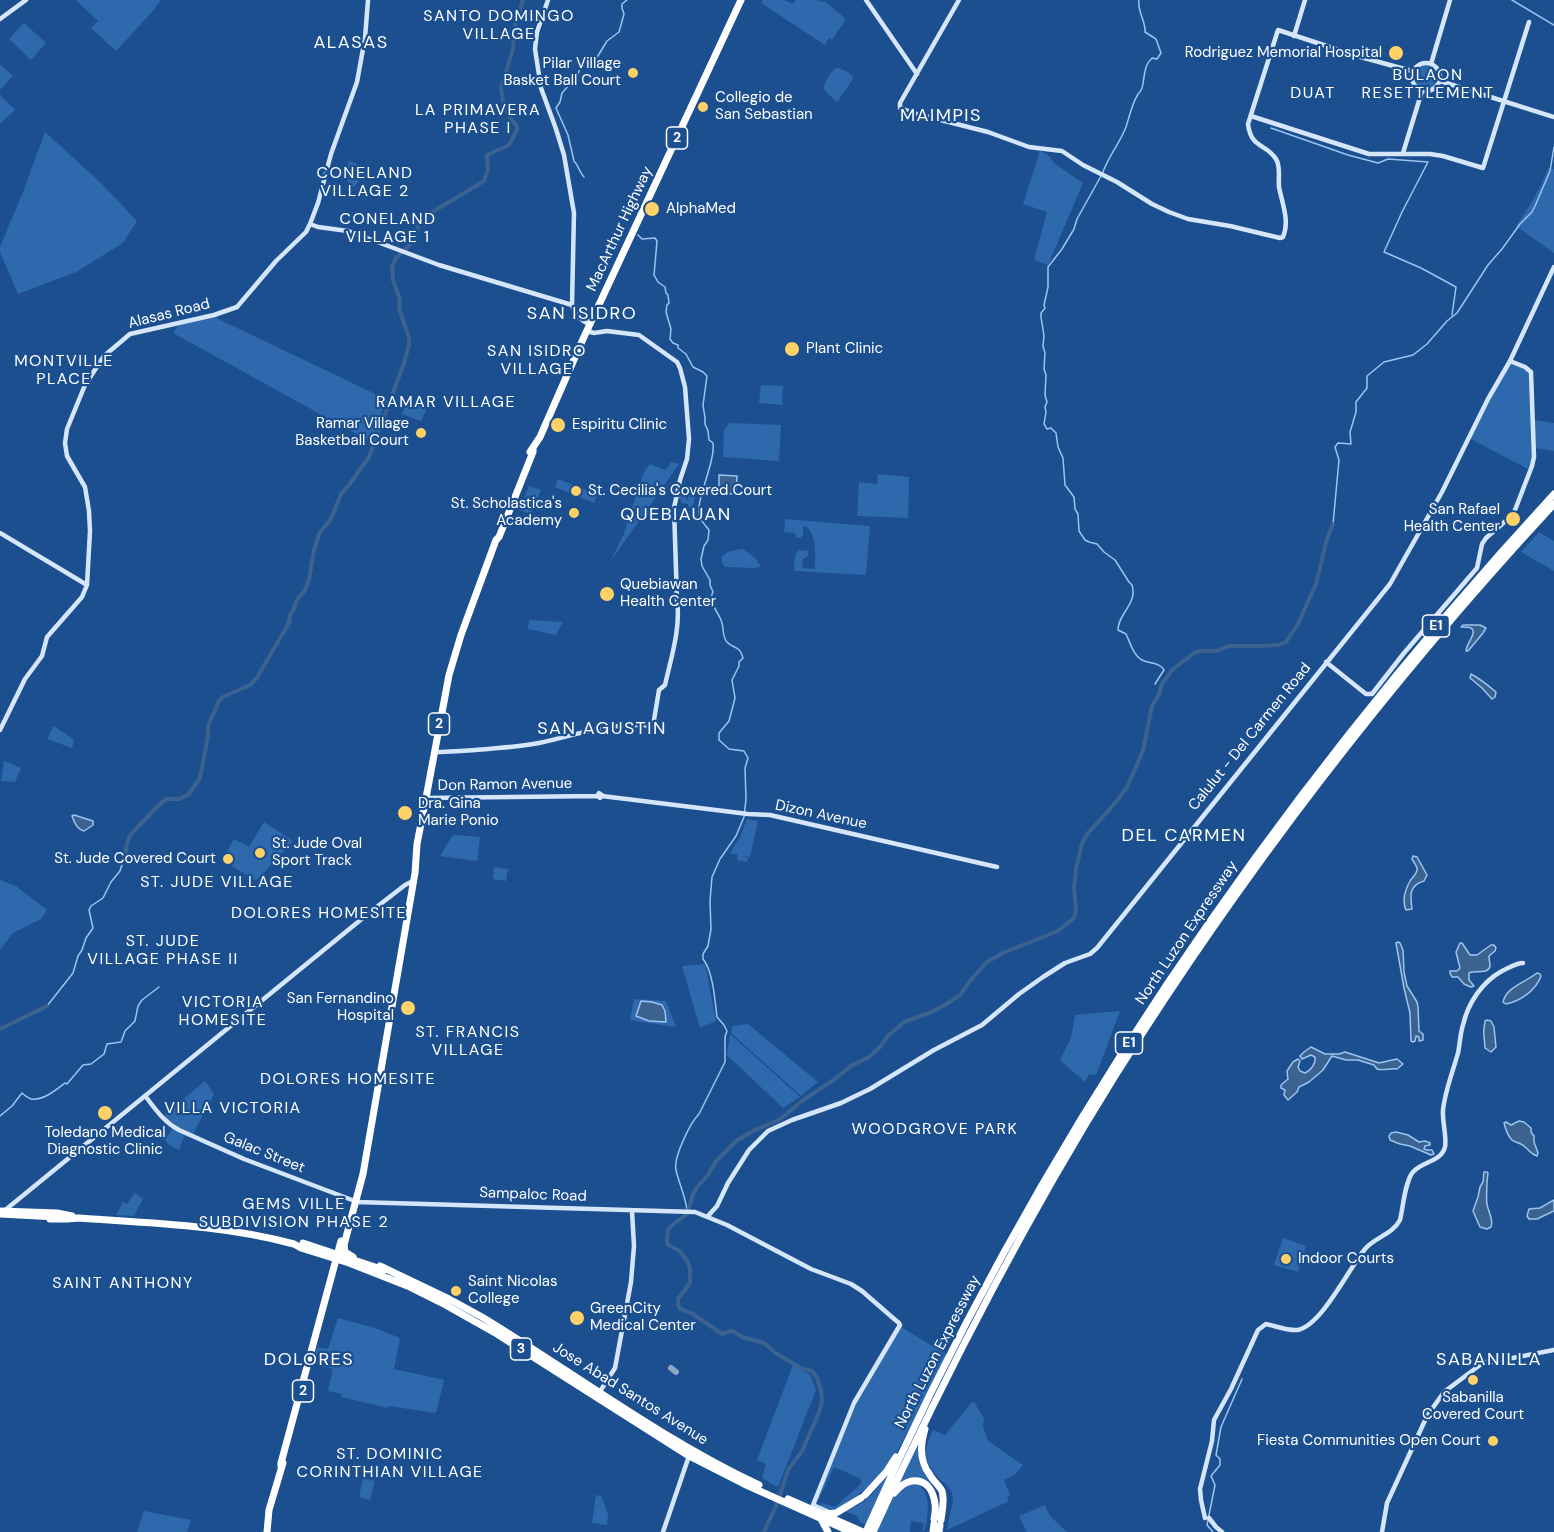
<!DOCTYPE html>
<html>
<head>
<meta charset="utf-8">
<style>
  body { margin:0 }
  canvas { display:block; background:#1b4f8f }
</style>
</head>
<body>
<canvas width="1554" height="1532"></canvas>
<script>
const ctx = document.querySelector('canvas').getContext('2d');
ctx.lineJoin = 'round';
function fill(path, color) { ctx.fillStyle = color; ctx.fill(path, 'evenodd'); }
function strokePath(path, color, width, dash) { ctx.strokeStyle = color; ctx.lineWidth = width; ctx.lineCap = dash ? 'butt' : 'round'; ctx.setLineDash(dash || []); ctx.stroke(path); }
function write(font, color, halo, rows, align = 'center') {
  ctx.font = font + ' "DM Sans",sans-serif'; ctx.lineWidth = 4.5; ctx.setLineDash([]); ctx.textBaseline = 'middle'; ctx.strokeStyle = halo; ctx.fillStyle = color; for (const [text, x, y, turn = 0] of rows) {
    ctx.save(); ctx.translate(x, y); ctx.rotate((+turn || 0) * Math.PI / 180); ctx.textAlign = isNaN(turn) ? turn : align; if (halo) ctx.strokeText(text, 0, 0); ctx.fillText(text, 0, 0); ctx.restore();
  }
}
fill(new Path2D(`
  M76,0H161L152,12L116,51L91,28L98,21Z
  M763,0H784L793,4L796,0H817L822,2L824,1L846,19L832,40L829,38L825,45L761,3Z
  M24,23L46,43L31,60L9,39Z
  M0,64L13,76L0,90Z
  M1413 77a13 13 0 1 1 26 0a13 13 0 1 1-26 0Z
  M836,68C842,68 852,73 853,79L837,102L827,93L823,88L829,75Z
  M0,95L15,110L0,124Z
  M45,132L101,183L137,221L123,243L76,272L18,294L0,252V247L23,192Z
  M1040,151L1048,155L1054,163L1083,183L1048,265L1034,260L1047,212L1023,204Z
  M349,161L368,169L366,176L364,175L353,188L347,181L353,176L347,168Z
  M1548,168L1554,169V253L1516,226C1529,207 1541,189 1548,168Z
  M214,317L388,400L386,405H384L381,413L383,415L375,441L371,442L173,333L178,326Z
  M1509,363L1529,370L1533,456L1530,470L1469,438Z
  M761,385L783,386L782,405L759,403Z
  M408,398L428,406L421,421L402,414Z
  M1534,420L1554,423V451L1535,448Z
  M730,423L781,425L779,461L723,457L724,430Z
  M671,462L679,464L610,562L624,534L627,523L635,510L632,508L644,472L650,464L666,470Z
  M878,474L909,477L908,518L857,516L859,482L877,484Z
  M558,479L597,494L594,503L555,487Z
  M529,486L541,490L531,514L519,510Z
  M689,490L696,493L693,506L698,519H693L691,508L688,506V504L681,503V499L676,498L678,492L682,494L683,491H684L686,499L688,500Z
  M785,519L870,526L866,575L795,571C794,563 793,556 799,550L808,551V556L803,559L802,568L815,569C815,555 817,536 806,526L803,527V535L800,538L796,537L795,533L784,532Z
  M1539,532L1554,541V571L1521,552Z
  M743,549L755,558L761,566L755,568L725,567L722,562V556L730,551Z
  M529,620L563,622L556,635L528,629Z
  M54,726L74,740L72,748L47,739Z
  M4,761L21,768L15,782L1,781Z
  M747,819L758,821L750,857L742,856L748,858L747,862L737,860L738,855L730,853L740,837Z
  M264,822L292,840V842L258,879L255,880L222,860L234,839L249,847Z
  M453,835L480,837L477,861L440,856Z
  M494,867L508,869L506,881L493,879Z
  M0,880L16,886L47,910L41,919L13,933L0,950Z
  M705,964L716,1021L700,1028L682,966Z
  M634,999L666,1001L676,1027L630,1020Z
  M1120,1011L1096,1075L1089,1074L1085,1082L1060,1060L1071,1038L1075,1015Z
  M748,1024L818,1082L801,1096L731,1033L733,1026Z
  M730,1034L800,1097L783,1108L727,1055Z
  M205,1081L214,1094L193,1134L174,1126L163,1116Z
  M173,1128L185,1134L179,1150L169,1145L164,1139L169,1134Z
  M135,1193L143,1199L134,1216L116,1215L123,1202L127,1204Z
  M1283,1238L1306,1246L1298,1272L1274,1265Z
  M338,1318L375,1328L400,1338L394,1369L444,1380L436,1413L389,1406L388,1408L341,1397L342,1394L328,1391L333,1369L312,1363L317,1347L328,1349Z
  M901,1327L949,1356L892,1461L873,1483L845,1505L831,1512L820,1506L821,1503L835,1507L861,1484V1480L859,1478L834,1467L816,1505L815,1504L856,1405Z
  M793,1365L810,1375L816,1390L778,1487L762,1478L766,1464L757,1460Z
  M972,1402H974L984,1419L983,1427L988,1441L1023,1465L1015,1475L1004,1480L1010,1495L1007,1497L1009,1501L947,1530C948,1521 953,1505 953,1497C952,1490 947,1485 942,1481C924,1464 922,1452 933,1430L945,1435Z
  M919,1441V1451L938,1490C925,1474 916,1476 898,1484Z
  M886,1476L888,1477L866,1525L860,1522L857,1516L845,1511C865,1504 875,1493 886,1476Z
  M363,1478L375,1481L370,1500L359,1497Z
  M918,1484C932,1495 928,1514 925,1530L922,1532L924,1523L911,1521L910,1532H876L897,1491L903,1486Z
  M596,1495L601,1496L608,1514L607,1525L592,1523Z
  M1045,1505L1050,1516L1067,1532H1027L1019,1516Z
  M144,1511L191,1520L187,1532H137Z`), '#2e69ad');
const water = new Path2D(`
  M719,475L737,476L736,494L719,493Z
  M1463,625H1480L1486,628L1483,633L1468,651H1466C1466,644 1478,632 1471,628C1468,627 1464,627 1461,627Z
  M1471,674C1477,677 1490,687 1496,692L1495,697L1492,699L1482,688L1470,678Z
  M74,815L93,821V825L84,831C77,830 74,822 72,816Z
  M1413,856L1417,857L1427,875L1424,881C1409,885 1410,895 1412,909L1406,910C1402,901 1405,890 1410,881C1412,877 1418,874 1417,868C1416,865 1414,862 1412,859Z
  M1398,942L1400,943L1403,950L1404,972L1407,986L1417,1002L1418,1007L1419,1031L1423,1034V1040L1419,1041V1037L1416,1036L1415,1041L1413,1042L1411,1041L1410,1013L1404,988L1396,943Z
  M1460,943H1462L1470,955H1477L1491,945H1494L1496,948L1495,951L1489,956C1489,960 1490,963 1490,966C1488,975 1475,970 1469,973V980L1474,986L1471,987L1464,984L1458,977H1452L1450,973V971H1457L1460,968L1456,952Z
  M1537,973L1540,974L1541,976C1536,990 1521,1001 1506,1004L1503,1002C1506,987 1526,982 1537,973Z
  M641,1001L652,1002L662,1005L665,1011L666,1022L649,1021L636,1016Z
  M1487,1020L1491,1021L1494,1027L1496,1047L1491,1052L1485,1048C1485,1041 1483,1035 1484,1029C1484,1026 1485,1024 1485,1021Z
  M1311,1047L1325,1054H1339L1345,1052L1379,1063L1397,1059L1403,1064L1397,1069C1390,1068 1384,1071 1377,1069L1374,1065L1358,1060H1346L1332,1056L1323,1070L1309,1082L1299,1087L1297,1092L1288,1100L1284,1095L1285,1090L1281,1088V1085L1288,1079L1287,1071L1293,1062L1298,1059L1300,1061L1298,1067L1300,1071L1305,1073C1311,1070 1316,1064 1315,1057L1311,1055L1302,1059L1300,1056L1304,1052Z
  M1519,1121L1524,1122L1531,1128V1132L1534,1136V1142L1538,1153L1537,1156C1531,1154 1530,1151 1525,1147C1522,1143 1516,1143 1512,1140C1508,1136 1505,1127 1504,1123L1506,1122L1511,1125Z
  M1396,1132L1408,1135L1419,1142L1425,1141L1430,1143V1145L1425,1146L1424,1149L1427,1150H1432L1434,1154L1431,1155L1410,1146L1400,1144L1390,1140L1389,1136L1391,1133Z
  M1484,1172H1487L1488,1173C1487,1180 1486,1198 1487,1204C1488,1212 1494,1218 1491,1227L1487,1229L1480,1227L1473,1211L1478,1197L1480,1187L1483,1182Z
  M1554,1200V1211L1537,1219H1529L1527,1216L1529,1209L1540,1208Z`);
fill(water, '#3c6290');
strokePath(water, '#9cc4f0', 1.5);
strokePath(new Path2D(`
  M1512,0L1554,25
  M1271,128L1348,155L1378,163L1388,159L1428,162L1402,212L1384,252L1421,268L1456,287L1452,315
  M1103,172C1109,155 1120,143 1126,127C1129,118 1132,104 1137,96C1140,90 1139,95 1142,88C1145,78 1143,66 1152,58L1157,59L1161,53L1156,39L1145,32C1146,21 1137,12 1139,0
  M1101,176L1077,219L1074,229L1062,249L1048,267V287L1044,305L1045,308L1041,313V317L1044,336L1043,346L1045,353L1044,369L1046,375L1045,395L1047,402L1045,407L1046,412L1044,424L1047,429L1051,428L1056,433L1058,447L1063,458L1065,485L1074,497L1075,509L1078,514L1079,531L1085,540L1089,542L1097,544L1104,552L1115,560L1129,582L1132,585C1138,604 1118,613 1118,630L1126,634C1130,642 1133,655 1142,660C1150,664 1159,662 1164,670L1155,684
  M584,177C579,172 579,166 574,161L568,135L556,108L560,102L562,93L577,76L581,67L596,59L607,41L619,32L624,14L622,8V4L627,0
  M638,235L642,239L655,238L657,241L654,275L658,282L665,287L666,293L668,295L669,303L667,305L666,312L671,329L670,339L673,343L678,345V348L686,354L693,367L703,372L707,376L703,405L705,418V424L708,431L709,440L713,443C716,462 693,505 700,518C702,522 706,526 709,530L708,540L704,546L701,559L702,566L710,580V585L713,592C711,597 711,596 712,601C714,610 720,615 722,623C724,630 722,636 727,642C733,649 740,645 743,658L739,662V666L732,680L735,698L729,721L719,733V740L729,749L744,751L748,758L745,768L746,799L744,817L736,836L720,859L712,877L710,901L711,929L708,946L703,954V959C713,971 715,1001 717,1017L724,1025L727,1031L725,1037V1062L699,1114C690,1123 673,1158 676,1170C679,1184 686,1197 687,1211
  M1333,524L1339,460L1335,447L1338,443L1351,444L1350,432L1356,412V402L1367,388V376L1384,362L1413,355L1427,344L1447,321L1457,313L1488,265L1502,249L1520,224L1532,212L1535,206L1550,171L1554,147
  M47,1006L73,973L78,956L82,950L86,938L93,928L89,910L91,906L103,898L111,882L120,871L124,858
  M0,1116L12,1106L22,1093C24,1095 28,1098 31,1099C43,1101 56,1090 65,1083L67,1084L83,1065L91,1064L104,1054L107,1044L121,1042L125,1031L135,1021L138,1006L142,1000L159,987
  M1213,1532L1207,1525L1215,1485L1211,1476L1220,1465V1459L1216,1455L1221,1427L1242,1379`), '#9cc4f0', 1.5);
strokePath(new Path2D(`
  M124,858C128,848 124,843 132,833L162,802L167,799H179L188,795L200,778L201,773L208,736V726L219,701L223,697L250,685L256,679L289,623L290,615L293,611L297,600L305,590L309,580L314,550L320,532L331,519L341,494L349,485L369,457L404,363L409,345V338L399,308L400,300L393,280L392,267L396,258L414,241L420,221L424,217L484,181L488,169L487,155L509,145L517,130V126L510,118L504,106L501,88L513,49L515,26L523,0
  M0,1029L47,1006
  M764,1532L778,1501L788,1470L802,1451L818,1415L822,1402L821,1390L817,1378L812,1371L803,1369L777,1354L764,1343L742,1337L735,1332L730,1331L722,1334L693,1314L680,1309L678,1304V1299L690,1283V1269L688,1262L680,1251L668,1245L667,1240L668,1230L672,1225L687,1214L693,1194L698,1186L708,1175L716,1161L736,1141L755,1130L779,1120L806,1098L835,1079L851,1066L869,1057L880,1047L888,1036L904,1022L934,1011L953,1000L961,994L969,982L987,962L1003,953L1058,931L1074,918L1076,910L1074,887L1076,869L1082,843L1088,833L1116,802L1127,787L1143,751L1152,706L1160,693V689L1162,684L1172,670L1194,653L1201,651H1216L1229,646H1263L1279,645L1286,642L1298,624L1316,584L1327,539L1333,524`), '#3c6290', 4);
strokePath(new Path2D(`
  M671,1368L676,1372`), '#8da7c7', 6);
strokePath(new Path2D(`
  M548,0L537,32L535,49L541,88L556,129L564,155L574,213L572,305C575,315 581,320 590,325
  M866,0L917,74
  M959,0L900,103V108L917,114L988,132L1029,147L1062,151L1083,165L1117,182L1152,204L1169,212L1188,219L1230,226L1280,238L1283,237C1290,221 1282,203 1279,187C1278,178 1281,167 1276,159C1266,143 1251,149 1248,124L1278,30L1357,56L1412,71
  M0,19L26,0
  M1294,36L1305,0
  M1412 77a14 14 0 1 1 28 0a14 14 0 1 1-28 0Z
  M1431,64L1450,0
  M1440,81L1554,117
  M1251,116L1369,154H1430L1443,156L1483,168L1529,22
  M1403,153L1422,91
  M310,224L318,227L348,231L439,265L572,305
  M0,533L87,585
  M1326,662L1366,694H1372L1404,653L1477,568L1482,544L1486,538L1509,518L1515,510L1532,466L1534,457L1531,372L1525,367L1510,361
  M0,730L25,679L42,656L47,637L82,597L87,585L90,531L89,511L85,487L67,456L65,443L67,429L85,385L104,356L130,334L214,315L237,307L276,261L306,232L310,224L318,203L331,154L357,82L365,38L368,0
  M434,752C448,752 461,751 475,750C497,748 518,747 539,743C577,735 613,721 653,726L659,690L665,685C671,658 681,628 677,600L674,508L680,480L687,459L689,439L685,387L680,368L677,362L639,335L607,331L594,333L587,331
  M599,793L602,795L600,798L597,796Z
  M602,796L748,814L770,815L997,867
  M426,798L597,796
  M146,1097C156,1110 164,1122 179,1130L244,1159L352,1200
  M356,1202L695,1212L727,1225L811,1269L851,1284L862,1291L893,1318L899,1323L900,1325L854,1403L813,1505L831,1513
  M4,1211L369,913L405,885L413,881
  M708,1216L717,1206L728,1183L749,1150L768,1131L792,1120L841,1103L870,1089L934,1050L982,1025L1019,994L1043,977L1065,963L1090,954L1097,948L1390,584L1442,492L1488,399L1510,361L1554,267
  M599,1393L615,1368L631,1282L634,1246L632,1211
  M1205,1518L1201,1500L1200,1489L1212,1441L1214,1420L1231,1389L1258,1330L1266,1324C1276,1326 1287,1331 1298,1330C1322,1325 1349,1268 1365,1249C1375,1237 1392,1235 1400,1220C1403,1208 1405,1181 1413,1172C1423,1161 1441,1162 1445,1147C1447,1137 1442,1121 1443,1110C1445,1091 1453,1071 1458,1053C1460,1044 1460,1034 1463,1025C1468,1003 1482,982 1502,971C1509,968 1516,963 1523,963
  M1209,1518L1216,1527L1222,1532
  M663,1532L689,1456
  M1382,1532L1387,1503L1427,1416L1444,1392L1484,1362H1492L1554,1350`), '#d6e6fa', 4.5);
strokePath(new Path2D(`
  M530,452L540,437L583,339L741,0
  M0,1211L57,1213L72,1216
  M50,1219H67L79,1218C151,1223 224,1225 294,1244L301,1248L349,1263L410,1287L442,1303L497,1334L689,1456L744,1484L851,1532
  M353,1257L345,1252L344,1245L363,1174L415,873L417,844L426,798L449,675L461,635L496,540L499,537L533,452V449
  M380,1266L451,1300L482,1317C574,1373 661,1439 759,1485
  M925,1429C920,1445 919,1461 930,1475C933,1481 939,1485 942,1491C945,1500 942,1511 941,1520
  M281,1466V1463L341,1241
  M894,1493C910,1473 932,1478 935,1504C936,1509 935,1514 934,1519
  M865,1495L887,1471L896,1457
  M788,1499L863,1532
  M826,1514L836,1513L861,1498
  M820,1517L828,1532
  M267,1532L269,1510L283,1463
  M866,1532C1034,1149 1271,801 1554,494
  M873,1532C945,1375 1024,1222 1115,1076C1243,872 1390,681 1554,504
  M933,1532L934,1524
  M939,1532L940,1525`), '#fff', 7);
strokePath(new Path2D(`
  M0,1214L57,1217
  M303,1243L384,1270`), '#fff', 7);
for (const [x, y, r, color] of [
  [1396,53,8,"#ffd166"],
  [633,73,6,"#ffd166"],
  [703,107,6,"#ffd166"],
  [652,209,8,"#ffd166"],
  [792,349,8,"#ffd166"],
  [558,425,8,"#ffd166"],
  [421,433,6,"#ffd166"],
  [576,491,6,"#ffd166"],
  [574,513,6,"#ffd166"],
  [1513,519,8,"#ffd166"],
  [607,594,8,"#ffd166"],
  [405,813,8,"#ffd166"],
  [260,853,6,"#ffd166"],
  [228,859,6,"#ffd166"],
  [408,1008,8,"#ffd166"],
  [105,1113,8,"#ffd166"],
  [1286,1259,6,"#ffd166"],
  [456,1291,6,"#ffd166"],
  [577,1318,8,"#ffd166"],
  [1473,1380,6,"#ffd166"],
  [1493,1441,6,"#ffd166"]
]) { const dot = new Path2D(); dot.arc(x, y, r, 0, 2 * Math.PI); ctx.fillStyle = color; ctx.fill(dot); strokePath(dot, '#1b4f8f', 2); }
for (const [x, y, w] of [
  [677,138,21],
  [1436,626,27],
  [439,724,21],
  [1129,1043,27],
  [521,1349,21],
  [303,1391,21]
]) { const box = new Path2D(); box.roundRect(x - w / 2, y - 11, w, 22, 4.5); ctx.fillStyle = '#1b4f8f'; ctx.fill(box); strokePath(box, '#fff', 1.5); }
write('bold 14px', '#fff', null, [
  ["2",677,138],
  ["E1",1436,626],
  ["2",439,724],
  ["E1",1129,1043],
  ["3",521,1349],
  ["2",303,1391]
]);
write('15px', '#fff', '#1b4f8f', [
  ["Rodriguez Memorial Hospital",1382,53,"right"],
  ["Pilar Village",621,64,"right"],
  ["Basket Ball Court",621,81,"right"],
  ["Collegio de",715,98],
  ["San Sebastian",715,115],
  ["AlphaMed",666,209],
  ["Plant Clinic",806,349],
  ["Ramar Village",409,424,"right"],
  ["Basketball Court",409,441,"right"],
  ["Espiritu Clinic",572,425],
  ["St. Cecilia's Covered Court",588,491],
  ["St. Scholastica's",562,504,"right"],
  ["Academy",562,521,"right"],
  ["San Rafael",1500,510,"right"],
  ["Health Center",1500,527,"right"],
  ["Quebiawan",620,585],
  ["Health Center",620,602],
  ["Dra. Gina",418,804],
  ["Marie Ponio",418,821],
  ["St. Jude Oval",272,844],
  ["Sport Track",272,861],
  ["St. Jude Covered Court",216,859,"right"],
  ["San Fernandino",394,999,"right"],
  ["Hospital",394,1016,"right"],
  ["Toledano Medical",105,1133,"center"],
  ["Diagnostic Clinic",105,1150,"center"],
  ["Indoor Courts",1298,1259],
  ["Saint Nicolas",468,1282],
  ["College",468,1299],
  ["GreenCity",590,1309],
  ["Medical Center",590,1326],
  ["Sabanilla",1473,1398,"center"],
  ["Covered Court",1473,1415,"center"],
  ["Fiesta Communities Open Court",1481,1441,"right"]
], 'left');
write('15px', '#fff', '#1b4f8f', [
  ["MacArthur Highway",620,229,-65],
  ["Alasas Road",169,314,-14],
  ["Calulut - Del Carmen Road",1250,737,-51],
  ["Don Ramon Avenue",505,785,-1],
  ["Dizon Avenue",821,815,12],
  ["North Luzon Expressway",1187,933,-56],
  ["Galac Street",264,1153,22],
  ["Sampaloc Road",533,1195,2],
  ["North Luzon Expressway",938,1352,-63],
  ["Jose Abad Santos Avenue",630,1394,32]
]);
ctx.letterSpacing = '1.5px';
write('16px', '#fff', '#1b4f8f', [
  ["SANTO DOMINGO",499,17],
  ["VILLAGE",499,35],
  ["BULAON",1428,76],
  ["RESETTLEMENT",1428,94],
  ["DUAT",1313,94],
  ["LA PRIMAVERA",478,111],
  ["PHASE I",478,129],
  ["CONELAND",365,174],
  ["VILLAGE 2",365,192],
  ["CONELAND",388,220],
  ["VILLAGE 1",388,238],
  ["SAN ISIDRO",537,352],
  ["VILLAGE",537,370],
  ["MONTVILLE",64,362],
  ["PLACE",64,380],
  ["RAMAR VILLAGE",446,403],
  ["ST. JUDE VILLAGE",217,883],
  ["DOLORES HOMESITE",319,914],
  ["ST. JUDE",163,942],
  ["VILLAGE PHASE II",163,960],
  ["VICTORIA",223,1003],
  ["HOMESITE",223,1021],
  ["ST. FRANCIS",468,1033],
  ["VILLAGE",468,1051],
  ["DOLORES HOMESITE",348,1080],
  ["VILLA VICTORIA",233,1109],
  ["WOODGROVE PARK",935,1130],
  ["GEMS VILLE",294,1205],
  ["SUBDIVISION PHASE 2",294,1223],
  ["SAINT ANTHONY",123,1284],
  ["ST. DOMINIC",390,1455],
  ["CORINTHIAN VILLAGE",390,1473]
]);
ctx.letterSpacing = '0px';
ctx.letterSpacing = '1.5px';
write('18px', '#fff', '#1b4f8f', [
  ["ALASAS",351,43],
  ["MAIMPIS",941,116],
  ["SAN ISIDRO",582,314],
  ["QUEBIAUAN",676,515],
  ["SAN AGUSTIN",602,729],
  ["DEL CARMEN",1184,836],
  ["DOLORES",309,1360],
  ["SABANILLA",1489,1360]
]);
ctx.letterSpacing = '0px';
</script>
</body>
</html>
